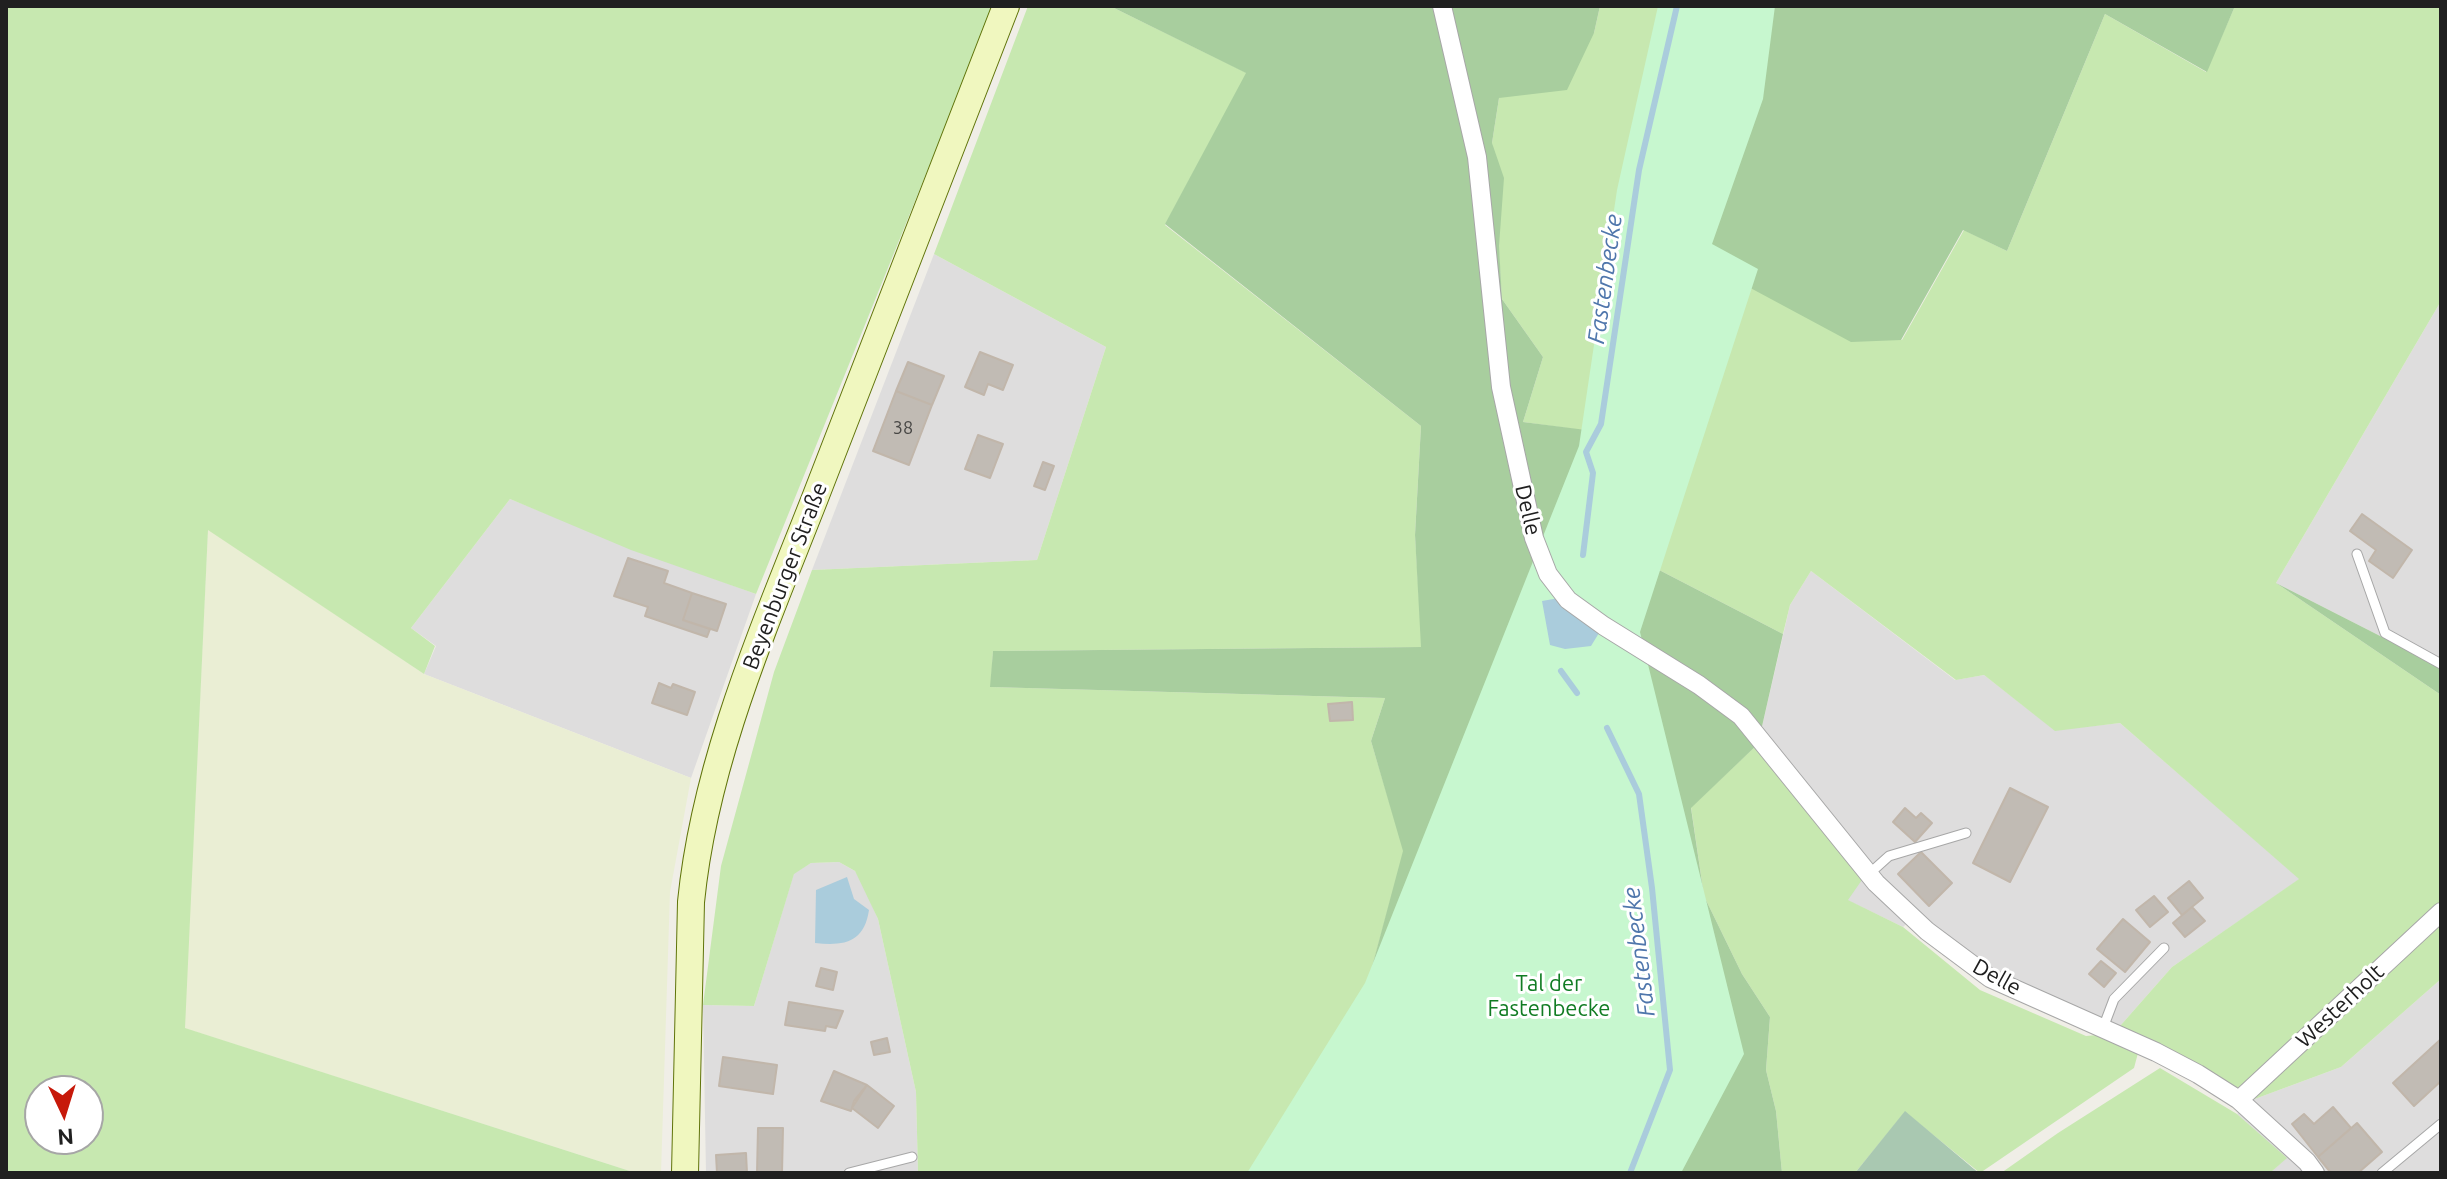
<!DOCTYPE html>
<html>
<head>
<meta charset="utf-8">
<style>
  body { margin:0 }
  #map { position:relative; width:2447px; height:1179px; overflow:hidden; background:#f0eee7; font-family:Ubuntu,sans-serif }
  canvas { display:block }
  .frame { position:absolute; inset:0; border:8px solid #202020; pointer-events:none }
  .north { position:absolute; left:24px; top:1075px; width:80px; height:80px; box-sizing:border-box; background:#fff; border:2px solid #a6a6a6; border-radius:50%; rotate:176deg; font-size:22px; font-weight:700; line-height:32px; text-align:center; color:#202020 }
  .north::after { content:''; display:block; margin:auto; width:28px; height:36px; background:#c7190a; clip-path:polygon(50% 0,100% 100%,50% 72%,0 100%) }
</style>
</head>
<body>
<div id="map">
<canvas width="2447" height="1179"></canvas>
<div class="frame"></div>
<div class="north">N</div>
</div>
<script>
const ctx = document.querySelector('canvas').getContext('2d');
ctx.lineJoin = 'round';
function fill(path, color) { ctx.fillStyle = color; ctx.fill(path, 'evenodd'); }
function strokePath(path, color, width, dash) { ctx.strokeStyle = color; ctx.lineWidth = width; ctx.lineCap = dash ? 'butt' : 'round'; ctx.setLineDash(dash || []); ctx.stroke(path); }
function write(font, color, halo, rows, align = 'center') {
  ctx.font = font + ' Ubuntu,sans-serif'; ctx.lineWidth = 6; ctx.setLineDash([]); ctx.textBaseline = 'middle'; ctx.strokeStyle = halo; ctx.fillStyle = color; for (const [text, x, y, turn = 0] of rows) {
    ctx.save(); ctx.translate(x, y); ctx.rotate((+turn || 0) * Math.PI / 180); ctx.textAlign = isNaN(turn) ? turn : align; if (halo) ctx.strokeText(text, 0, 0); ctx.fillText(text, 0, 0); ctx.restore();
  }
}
fill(new Path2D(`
  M934,254L1106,347L1037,560L812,570Z
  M2441,301V667L2276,583Z
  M510,499L631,548L756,594L691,778L424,674L436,646L411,628Z
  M1811,571L1955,680L1984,675L2055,730L2120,723L2300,879L2172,967L2113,1034L1994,976L1915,916L1903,927L1847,900L1758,744L1790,605Z
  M839,862L855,871L863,884L878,919L916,1092L918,1173H706L703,1005L754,1006L794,873L811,863Z
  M2441,979V1173H2270L2286,1158L2237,1114L2252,1100L2341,1067Z`), '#dedddd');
fill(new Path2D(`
  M208,529L424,674L691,778L670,892L661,1173H636L184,1028Z`), '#eaeed4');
fill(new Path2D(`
  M6,6H994L756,594L631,550L510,499L411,628L435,646L424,674L208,530L185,1028L636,1173H6ZM40,1091H88V1139H40Z
  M1028,6H1110L1247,73L1165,225L1421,426L1415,535L1422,647L993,651L991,687L1385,698L1371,741L1404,851L1365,993L1258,1173H918L916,1092L878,919L855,871L839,862L811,863L794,874L754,1006L703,1005L721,866L774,672L812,570L1037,560L1106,347L934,254Z
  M1600,6H1666L1595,432L1523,422L1543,357L1502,299L1492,143L1499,98L1594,33Z
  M2235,6H2441V301L2276,583L2441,695V979L2341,1067L2252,1100L2113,1034L2172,967L2299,879L2120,723L2055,731L1984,675L1956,680L1811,571L1790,605L1783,634L1634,557L1702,262L1902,340L1964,230L2007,251L2105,14L2206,72Z
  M1758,744L1864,877L1848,900L1903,927L1980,990L2086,1036L2097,1035L2138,1053L2134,1068L1980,1173L1905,1112L1855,1173H1782L1776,1111L1766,1070L1770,1017L1742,974L1704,896L1691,807Z
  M2160,1068L2237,1114L2287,1158L2270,1173H2001L2058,1133Z`), '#c7e8b0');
fill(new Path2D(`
  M1110,6H1600L1594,33L1567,90L1499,98L1492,143L1504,178L1499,246L1502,299L1543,357L1523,422L1594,431L1666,6H2235L2207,72L2105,14L2007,251L1963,230L1901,340L1851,342L1702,262L1634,557L1783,634L1758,744L1691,808L1704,896L1742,974L1770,1017L1766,1070L1776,1111L1782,1173H1258L1365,993L1403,851L1371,741L1385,698L990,687L993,651L1421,647L1415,535L1421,426L1165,224L1246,73Z
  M2276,583L2441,667V695Z`), '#a8ce9e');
fill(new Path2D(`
  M1905,1111L1974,1169L1979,1173H1855Z`), '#a9c8b1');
fill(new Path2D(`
  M1658,6H1775L1763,99L1712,244L1758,269L1640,632L1744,1054L1681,1173H1247L1365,983L1579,446L1617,190Z`), '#c7f7cf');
fill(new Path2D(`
  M1559,598L1599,633L1591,646L1565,649L1550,645L1542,601Z
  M847,877L854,899L869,910C864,943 844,946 815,943L816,890Z`), '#aaccdc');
strokePath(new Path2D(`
  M1583,555L1593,473L1586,452L1601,424L1639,170L1677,6
  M1561,671L1577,693
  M1607,728L1639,794L1652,888L1670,1070L1630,1173`), '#aaccdc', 6);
const building = new Path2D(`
  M980,352L1013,365L1003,390L988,384L984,395L965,387Z
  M908,362L944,376L932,405L896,391Z
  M896,391L932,405L909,465L873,451Z
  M978,435L1003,444L990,478L965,469Z
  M1043,462L1054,466L1045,490L1034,486Z
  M2362,514L2412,550L2393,578L2369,561L2376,550L2350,531Z
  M628,558L668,571L664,583L692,593L683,620L710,629L707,637L645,616L648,607L614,596Z
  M692,593L726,604L717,631L683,620Z
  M659,683L671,688L673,684L695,692L687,715L652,703Z
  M1352,702L1353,720L1330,721L1328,704Z
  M2010,788L2048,807L2010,882L1973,863Z
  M1905,808L1916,818L1921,813L1932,823L1915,842L1893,822Z
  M1921,852L1952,883L1929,906L1898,874Z
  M2189,881L2203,898L2182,915L2168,898Z
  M2154,896L2168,912L2150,927L2136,910Z
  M2192,907L2205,921L2185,937L2173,923Z
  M2123,919L2150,942L2125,972L2097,949Z
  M2101,961L2116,973L2104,987L2089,974Z
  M821,968L837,972L833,990L816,986Z
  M789,1002L843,1011L836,1028L826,1026L825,1031L785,1025Z
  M887,1038L890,1052L874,1055L871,1042Z
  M2441,1039V1081L2414,1106L2393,1083Z
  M723,1057L777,1065L773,1094L719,1086Z
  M834,1071L867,1085L854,1101L851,1111L821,1101Z
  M867,1085L894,1106L878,1128L852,1108Z
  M2333,1107L2351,1128L2318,1157L2292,1124L2304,1114L2314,1124Z
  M2357,1123L2382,1152L2358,1173H2331L2318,1157Z
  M758,1128H783L782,1173H757Z
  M746,1153L747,1173H717L716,1155Z`);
fill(building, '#c1bbb4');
strokePath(building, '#c1b6aa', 2);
const lane = new Path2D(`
  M2357,554L2385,633L2441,664
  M1869,874L1889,856L1966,833
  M2103,1028L2114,999L2164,948
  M849,1173L912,1157
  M2382,1173L2441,1124`);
const street = new Path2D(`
  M1442,6L1477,157L1501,387L1534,538L1548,574L1568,600L1604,626L1699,685L1741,716L1876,883L1927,931L1990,978L2156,1052L2198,1074L2239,1100L2307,1162L2315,1173
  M2239,1100L2441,912`);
const secondary = new Path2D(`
  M685,1173L691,902C705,761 764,628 815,498C878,334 942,170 1006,6`);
strokePath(lane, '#a7a7a7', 11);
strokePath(street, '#a7a7a7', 20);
strokePath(secondary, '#60740a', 28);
strokePath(lane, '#fff', 9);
strokePath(street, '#fff', 18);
strokePath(secondary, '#f0f7bf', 26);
write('18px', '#484745', null, [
  ["38",903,428]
]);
write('22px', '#202020', '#fff', [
  ["Delle",1528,510,77],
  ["Beyenburger Straße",785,576,-69],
  ["Delle",1997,977,29],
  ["Westerholt",2340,1006,-43]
]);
write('22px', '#117c23', '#fff', [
  ["Tal der",1549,984],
  ["Fastenbecke",1549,1009]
]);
write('italic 24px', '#5077ac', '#fff', [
  ["Fastenbecke",1605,279,-82],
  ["Fastenbecke",1639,952,-97]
]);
</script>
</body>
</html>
